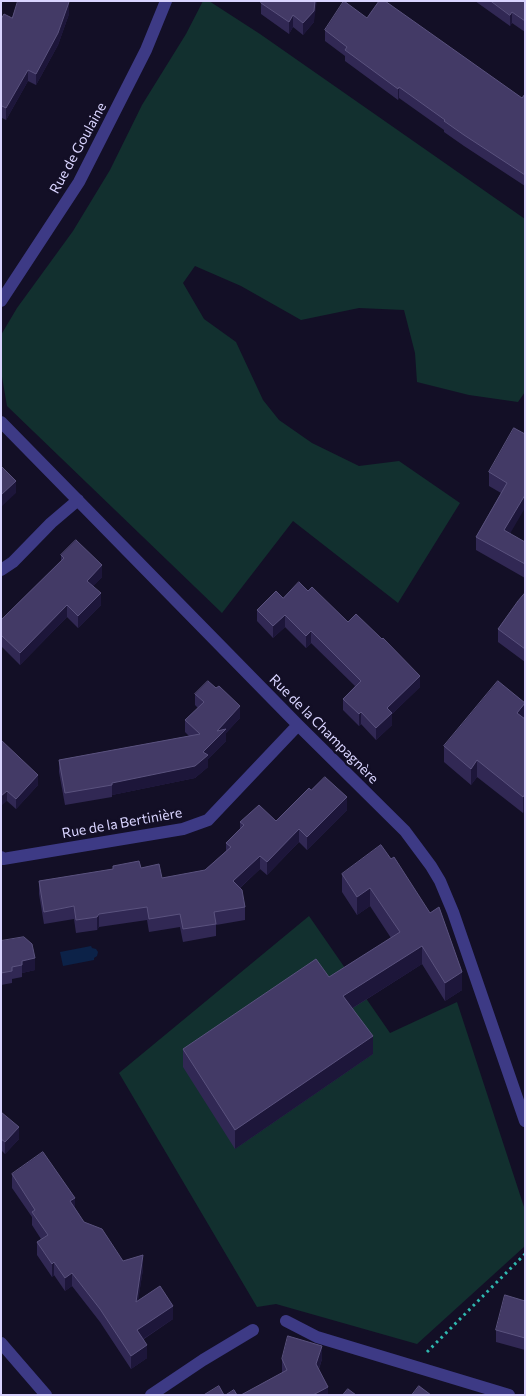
<!DOCTYPE html>
<html>
<head>
<meta charset="utf-8">
<style>
  body { margin:0 }
  #map { position:relative; width:526px; height:1396px; overflow:hidden; background:#130f26; font-family:Commissioner,sans-serif }
  canvas { display:block }
  .frame { position:absolute; inset:0; border:2px solid #d9d4ff; pointer-events:none }
</style>
</head>
<body>
<div id="map">
<canvas width="526" height="1396"></canvas>
<div class="frame"></div>
</div>
<script>
const ctx = document.querySelector('canvas').getContext('2d');
ctx.lineJoin = 'round';
function fill(path, color) { ctx.fillStyle = color; ctx.fill(path, 'evenodd'); }
function strokePath(path, color, width, dash) { ctx.strokeStyle = color; ctx.lineWidth = width; ctx.lineCap = dash ? 'butt' : 'round'; ctx.setLineDash(dash || []); ctx.stroke(path); }
function write(font, color, halo, rows, align = 'center') {
  ctx.font = font + ' Commissioner,sans-serif'; ctx.lineWidth = 5; ctx.setLineDash([]); ctx.textBaseline = 'middle'; ctx.strokeStyle = halo; ctx.fillStyle = color; for (const [text, x, y, turn = 0] of rows) {
    ctx.save(); ctx.translate(x, y); ctx.rotate((+turn || 0) * Math.PI / 180); ctx.textAlign = isNaN(turn) ? turn : align; if (halo) ctx.strokeText(text, 0, 0); ctx.fillText(text, 0, 0); ctx.restore();
  }
}
fill(new Path2D(`
  M203,1H209L260,34L525,219V392L518,402L469,395L417,382L415,353L404,310L359,308L301,320L241,286L195,266L183,283L204,319L236,342L263,400L279,420L312,443L359,466L399,461L460,503L398,603L293,521L222,613L7,406L1,371V335L17,308L73,231L110,170L142,105L186,34Z
  M309,916L390,1033L457,1002L525,1210V1246L417,1344L276,1304L257,1307L119,1073Z`), '#12302f');
fill(new Path2D(`
  M91,946L92,948L96,949L98,952L97,956L94,958V960L63,966L60,952Z`), '#0c2248');
strokePath(new Path2D(`
  M427,1352L525,1254`), '#2fb8b0', 3, [2.5, 4]);
strokePath(new Path2D(`
  M1,301L79,182L146,50L166,1
  M1,422L298,725L405,831L431,866L440,881L453,912L525,1121
  M1,570L13,562L51,523L78,500
  M1,857L3,859L183,829L208,820L298,725
  M286,1321L317,1337L509,1395
  M1,1343L46,1395
  M151,1395L203,1360L253,1330`), '#3d3a85', 12);
fill(new Path2D(`
  M475,1H525V32L512,23L510,26Z
  M261,3L314,22L303,35L293,27L289,34L261,14Z
  M69,14L58,45L36,85L28,81L6,120L2,118L1,19Z
  M367,18L522,98L525,94V186L464,146L444,132V130L399,98L398,100L345,61V56L325,41V30Z
  M525,434L510,534L525,542V578L476,550V537L501,493L489,486V472Z
  M61,555L102,577L93,586L101,605L78,628L67,617L20,665L1,646V620L61,561Z
  M308,591L348,622L420,687L392,714V725L376,740L361,724L359,726L343,710V699L355,686L311,643L306,648L285,627L273,638L257,621V610L283,598Z
  M525,593V662L498,642V629Z
  M195,694L240,718L226,733V741L208,759V767L195,778L112,795V797L65,805L59,772V760L189,736L185,732V720L198,708L195,705Z
  M525,703L523,813L477,777L471,785L444,762V746Z
  M1,740L38,785L16,809L7,801Z
  M311,790L347,810L307,850L299,842L267,875L260,869L240,888L245,907V920L216,925V936L183,942L180,927L149,932L147,920L99,927L97,930L76,933L74,919L44,924L39,894V881L113,869V866L141,868L162,878L205,870L226,851V843L240,829V822L276,821Z
  M381,845L462,990L445,1001L422,964L353,1008L373,1054L235,1149L183,1067V1049L329,977L391,938L370,906L357,915L342,892V874Z
  M1,941L35,970L22,973V977L12,979V983L1,985Z
  M1,1112L19,1139L5,1154L1,1150Z
  M12,1174L75,1208L84,1222L123,1261L143,1269L138,1300L173,1319L144,1339L147,1358L131,1369L100,1322L72,1286L65,1291L54,1275L52,1277L37,1255V1242L41,1239L32,1225V1217L12,1188Z
  M525,1301V1350L496,1342V1330Z
  M282,1359H322L319,1369L328,1395L282,1373Z`), '#312854');
fill(new Path2D(`
  M315,1H317L314,22L303,35V23Z
  M69,2V14L58,45L36,85V74Z
  M512,12V23L510,26V15Z
  M293,15V27L289,34V22Z
  M28,70V81L6,120V108Z
  M399,87V98L398,100V89Z
  M2,106V118L1,119V108Z
  M16,481V493L1,507V495Z
  M525,495V508L504,544V530Z
  M102,565V577L87,593V581Z
  M101,593V605L78,628V616Z
  M67,605V617L20,665V653Z
  M285,615V627L273,638V626Z
  M311,631V643L306,648V636Z
  M420,676V687L392,714V725L376,740V728L387,708Z
  M525,703V720L517,713Z
  M240,706V718L226,733V741L208,759V767L195,778L112,795V783L203,752L217,731Z
  M361,712V724L359,726V714Z
  M477,760V777L471,785V769Z
  M38,775V785L16,809V799Z
  M7,791V801L1,806V796Z
  M525,794V811L523,813V797Z
  M347,797V810L307,850V837Z
  M299,829V842L267,875V862Z
  M260,856V869L233,894V881Z
  M370,888V906L357,915V897Z
  M99,914V927L97,930V917Z
  M422,946V964L343,1014V996Z
  M35,958V970L22,973V961Z
  M462,972V990L445,1001V983Z
  M373,1036V1054L235,1149V1130Z
  M19,1127V1139L5,1154V1142Z
  M75,1198V1211L70,1201Z
  M143,1255V1269L136,1315V1302Z
  M54,1262V1275L52,1277V1264Z
  M72,1273V1286L65,1291V1278Z
  M173,1306V1319L137,1343V1330Z
  M147,1345V1358L131,1369V1356Z
  M322,1346V1359L316,1377V1364Z
  M328,1387V1395H313Z`), '#1d163a');
const building = new Path2D(`
  M18,1H67L69,2L58,33L36,74L28,70L6,108L2,106L1,108V19L4,14L12,18Z
  M262,1H315L314,11L303,23L293,15L289,22L261,3Z
  M344,1L367,18L379,1H385L522,98L525,94V175L464,135L444,121L445,120L399,87L398,89L345,50L347,47L325,30Z
  M491,1H525V21L512,12L510,15Z
  M514,428L525,434V495L504,530L525,542V564L476,537L507,483L489,472Z
  M1,466L16,481L1,495Z
  M76,540L102,565L87,581L101,593L78,616L67,605L20,653L1,635V620L64,558L61,555Z
  M299,582L308,591L312,587L348,622L356,614L382,639L383,638L420,676L387,708L392,713L376,728L361,712L359,714L343,699L361,681L311,631L306,636L285,615L273,626L257,610L276,591L283,598Z
  M525,593V649L498,629L518,601Z
  M208,681L216,688L219,686L240,706L217,731L226,729L203,752L208,755L195,766L112,783V785L65,793L59,760L200,734L185,720L204,702L195,694Z
  M498,681L525,703L517,713L525,719V794L523,797L477,760L471,769L444,746Z
  M1,740L38,775L16,799L7,791L1,796Z
  M325,777L347,797L307,837L299,829L267,862L260,856L233,881L242,890L245,907L214,912L216,924L183,929L180,914L149,919L147,907L99,914L97,917L76,920L74,906L44,912L39,881L113,869V866L139,861L141,868L159,864L162,878L205,870L231,847L226,843L244,825L240,822L259,805L276,821L309,788L311,790Z
  M381,845L391,859L394,857L430,913L439,907L462,972L445,983L422,946L343,996L373,1036L235,1130L183,1049L316,959L329,977L400,932L370,888L357,897L342,874Z
  M24,937L32,944L35,958L22,961V965L12,967V971L1,973V941Z
  M1,1112L19,1127L5,1142L1,1139Z
  M43,1152L75,1198L70,1201L84,1222L102,1229L123,1261L143,1255L136,1302L160,1286L173,1306L137,1330L147,1345L131,1356L100,1309L72,1273L65,1278L54,1262L52,1264L37,1242L48,1235L32,1212L35,1210L12,1174Z
  M505,1295L525,1301V1338L496,1330Z
  M288,1336L322,1346L316,1364L328,1387L313,1395H241L287,1370L282,1359Z
  M219,1386L224,1395H204Z
  M419,1386L431,1395H412Z
  M348,1389L356,1395H343Z
  M234,1390L237,1395H226Z`);
fill(building, '#433a66');
strokePath(building, '#5a527e', 1);
write('14px', '#d9d4ff', '#130f26', [
  ["Rue de Goulaine",78,148,-61],
  ["Rue de la Champagnère",324,729,45],
  ["Rue de la Bertinière",122,823,-10]
]);
</script>
</body>
</html>
